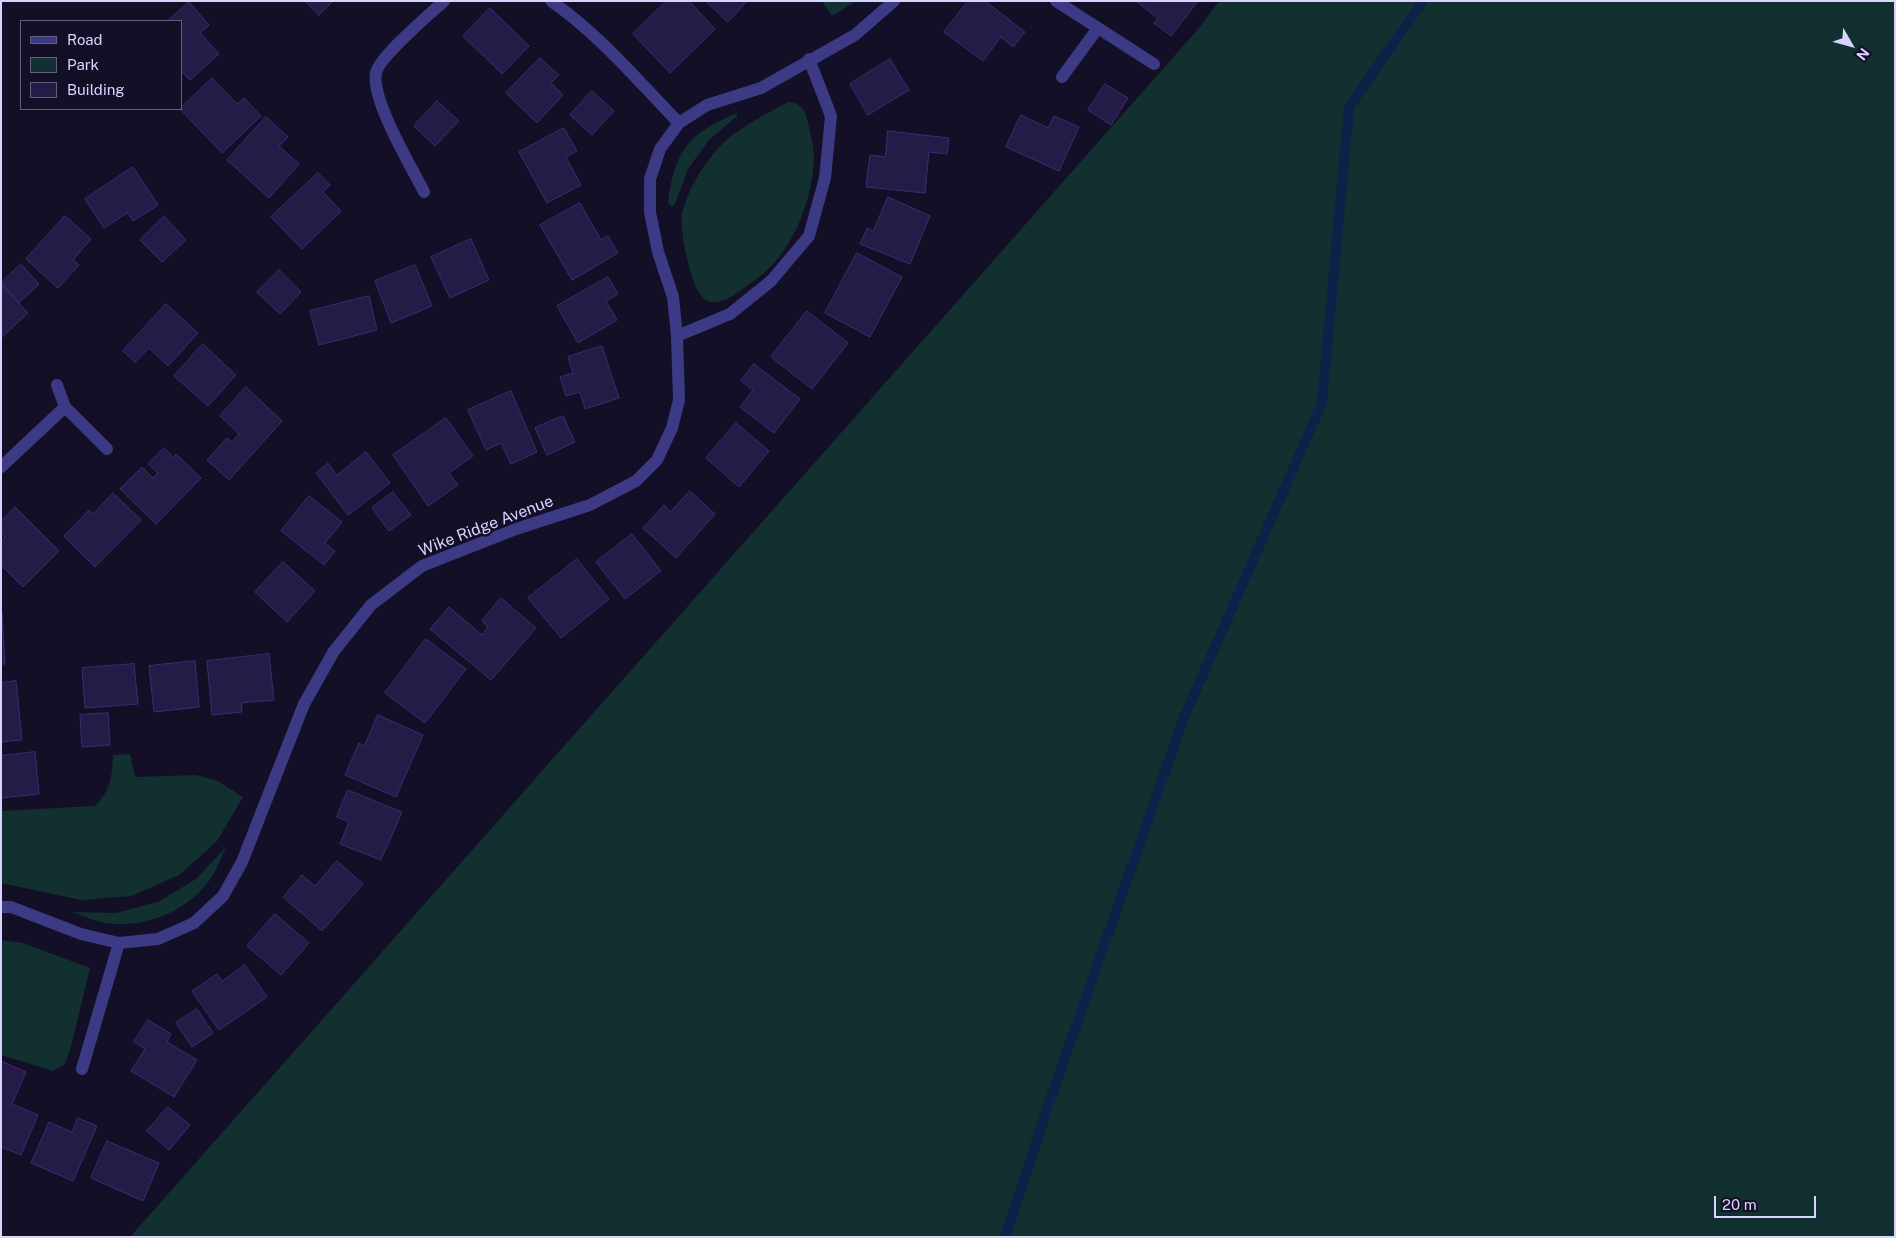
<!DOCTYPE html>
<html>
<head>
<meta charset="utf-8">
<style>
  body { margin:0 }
  #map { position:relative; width:1896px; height:1238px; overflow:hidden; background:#130f26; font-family:"Public Sans",sans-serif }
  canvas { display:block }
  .frame { position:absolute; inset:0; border:2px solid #d9d4ff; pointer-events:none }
  .legend { position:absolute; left:20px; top:20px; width:162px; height:90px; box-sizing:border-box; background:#130f26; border:1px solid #625e7d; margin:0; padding:6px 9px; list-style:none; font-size:15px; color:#d9d4ff }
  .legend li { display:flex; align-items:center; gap:10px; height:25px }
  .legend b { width:25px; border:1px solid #625e7d }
  .north { position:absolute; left:1826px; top:20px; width:50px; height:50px; -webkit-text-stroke:4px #130f26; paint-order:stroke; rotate:128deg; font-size:14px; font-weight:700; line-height:20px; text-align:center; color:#d9d4ff }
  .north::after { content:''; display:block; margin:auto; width:18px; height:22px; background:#d9d4ff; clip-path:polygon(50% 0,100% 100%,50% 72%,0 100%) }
  .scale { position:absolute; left:1714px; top:1196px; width:102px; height:22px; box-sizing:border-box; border:2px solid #d9d4ff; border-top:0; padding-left:6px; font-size:15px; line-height:18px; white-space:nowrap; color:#d9d4ff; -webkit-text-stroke:4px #130f26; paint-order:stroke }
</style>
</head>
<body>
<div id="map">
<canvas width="1896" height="1238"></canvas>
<div class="frame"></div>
<ul class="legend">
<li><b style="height:6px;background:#3d3a85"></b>Road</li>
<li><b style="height:14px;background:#12302f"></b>Park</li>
<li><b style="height:14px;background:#241b47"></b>Building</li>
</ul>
<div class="north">N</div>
<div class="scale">20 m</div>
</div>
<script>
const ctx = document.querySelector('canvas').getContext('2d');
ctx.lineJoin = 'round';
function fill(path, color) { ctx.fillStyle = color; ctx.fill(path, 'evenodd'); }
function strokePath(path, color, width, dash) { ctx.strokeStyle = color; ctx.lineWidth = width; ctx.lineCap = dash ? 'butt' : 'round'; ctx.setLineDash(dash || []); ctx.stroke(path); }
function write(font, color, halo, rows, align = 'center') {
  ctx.font = font + ' "Public Sans",sans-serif'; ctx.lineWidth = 5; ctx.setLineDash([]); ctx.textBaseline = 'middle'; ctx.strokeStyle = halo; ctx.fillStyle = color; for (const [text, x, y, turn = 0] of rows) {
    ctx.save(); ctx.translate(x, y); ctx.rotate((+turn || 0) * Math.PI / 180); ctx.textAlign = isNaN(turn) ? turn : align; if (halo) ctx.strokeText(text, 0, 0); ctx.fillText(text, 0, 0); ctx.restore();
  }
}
fill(new Path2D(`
  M822,1H856L832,16Z
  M1219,1H1895V1237H130L1199,28Z
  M788,102C804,103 806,113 809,127C811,137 814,148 814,157C813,200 792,255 755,280C744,287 730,301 716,302C708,303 702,298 698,291C690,278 679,229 682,214C686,194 699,172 711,157C730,131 761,117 788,102Z
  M737,113V116L709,140L688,169L675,204L673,207L668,203C675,150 688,134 737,113Z
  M130,754L135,777L196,775L218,781L243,797L217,841L179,875L132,896L81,900L1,883V811L95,806C111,790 112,776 113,755Z
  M226,847C222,856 218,866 213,875C191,911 142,931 101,922C91,920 81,915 72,912L116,913L158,902L196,879Z
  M1,940L23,943L90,968L70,1051L64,1065L53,1071L1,1055Z`), '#12302f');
strokePath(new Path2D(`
  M1005,1237L1049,1103L1183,720L1322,403L1349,107L1423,1`), '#0c2248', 10);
const building = new Path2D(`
  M305,1H333L319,15Z
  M667,1H689L715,29L670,73L633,34Z
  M706,1H747L728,22Z
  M968,1H985L1025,32L1013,47L1001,37L983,61L944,32Z
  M1198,1L1171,36L1154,23L1158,18L1137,2Z
  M189,2L209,25L200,33L219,54L190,80L181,71V21H168Z
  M490,8L529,46L502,74L463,36Z
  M540,58L559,75L551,83L563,95L537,123L506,93Z
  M890,59L909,90L868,115L850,84Z
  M212,78L237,104L244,98L261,116L222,153L180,109Z
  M1105,84L1128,98L1111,125L1088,110Z
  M592,91L614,111L592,135L570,115Z
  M437,101L459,121L435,146L414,126Z
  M1021,115L1048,128L1054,116L1079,127L1059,171L1006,147Z
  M266,117L288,137L279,146L299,164L269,198L227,160Z
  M564,128L577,151L566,157L581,185L547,203L519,152Z
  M888,131L949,138L947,154L929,152L925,193L866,187L870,155L885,157Z
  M133,167L158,205L133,221L127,213L104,228L85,199Z
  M318,173L330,185L323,192L341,211L302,249L271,217Z
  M888,197L930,216L910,264L860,244L867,228L873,231Z
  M580,203L601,240L608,236L618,253L572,280L540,225Z
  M65,216L91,239L73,260L79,265L58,288L26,259Z
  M164,216L186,240L162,262L140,240Z
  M471,239L489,280L450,298L431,257Z
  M857,253L902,277L870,337L825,313Z
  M21,264L39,284L19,303L1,283Z
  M415,265L432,306L391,323L375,281Z
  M279,270L301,292L280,314L257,292Z
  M608,277L618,294L606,301L617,320L578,343L557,306Z
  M1,284L28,313L1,338Z
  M369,296L377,330L319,345L310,311Z
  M166,304L198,333L168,366L149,348L135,362L123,351Z
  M807,311L848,343L812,389L771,357Z
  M203,344L236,375L208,406L174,376Z
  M602,346L619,398L585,409L580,392L566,396L560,377L573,373L568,357Z
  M754,364L800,399L774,433L740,407L753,390L741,381Z
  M246,387L282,421L229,480L207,460L227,438L232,442L239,434L220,416Z
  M511,391L537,452L511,464L501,443L486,450L468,410Z
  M563,416L575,442L547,455L535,428Z
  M446,418L473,456L449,473L458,485L428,506L393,455Z
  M736,423L769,451L739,487L706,458Z
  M164,448L173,457L176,454L201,478L156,524L120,489L142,467L153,478L158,473L148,464Z
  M366,452L390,483L348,515L316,473L328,463L337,475Z
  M690,491L715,514L676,558L643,528L664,505L670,512Z
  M393,492L411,515L389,531L372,508Z
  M113,493L141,520L95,567L64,536L89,510L93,514Z
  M309,496L342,522L325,543L335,551L324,565L281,531Z
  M15,507L59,551L23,587L1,565V541L5,537L1,534V521Z
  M632,534L661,571L625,599L596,562Z
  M577,559L609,599L561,638L528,598Z
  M283,562L315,591L287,622L255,592Z
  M501,598L536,628L491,680L430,629L449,607L482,635L488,627L482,621Z
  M2,613L5,664H1V613Z
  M426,639L466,669L425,723L385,693Z
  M269,654L274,700L241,703L242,712L212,715L207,661Z
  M195,661L199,707L154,712L149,666Z
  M134,664L138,704L85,708L82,668Z
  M16,681L22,740L1,742V683Z
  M108,713L110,745L82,747L80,715Z
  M378,715L423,735L396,797L345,775L359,743L364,746Z
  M35,752L39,794L1,798V756Z
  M348,790L402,812L381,860L340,844L349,822L337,817Z
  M337,861L363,884L322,931L283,897L302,875L315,886Z
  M275,914L309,943L281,975L247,946Z
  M245,965L267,997L219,1030L192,991L217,974L222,981Z
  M197,1009L213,1033L192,1047L176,1023Z
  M148,1020L171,1034L167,1042L197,1060L174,1097L131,1071L145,1049L134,1042Z
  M1,1061L26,1072L12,1104L38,1115L21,1155L1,1147Z
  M168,1107L190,1125L169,1150L147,1131Z
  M78,1118L97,1126L73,1181L31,1163L49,1122L72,1132Z
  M107,1141L159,1163L143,1201L91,1178Z`);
fill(building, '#241b47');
strokePath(building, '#3b2d73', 1);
strokePath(new Path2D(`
  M677,336L730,314L771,281L809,236L825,178L831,116L809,59`), '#3d3a85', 12);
strokePath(new Path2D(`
  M551,1C599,34 638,81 679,123
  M1056,1L1154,64
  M1062,77L1098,28
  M424,192C411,166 371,100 376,73C379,57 430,14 444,1
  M57,385L65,407L107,449
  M1,467L65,407
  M1,907H11L81,934L119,943L158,939L194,923L223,896L242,862L304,704L334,651L371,605L422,566L516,529L590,505L636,481L657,460L672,428L679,400L677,336L673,297L658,252L650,212V179L660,149L679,123L707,105L761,88L855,35L894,1
  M82,1069L119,943`), '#3d3a85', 12);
write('16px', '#d9d4ff', '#130f26', [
  ["Wike Ridge Avenue",486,526,-21]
]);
</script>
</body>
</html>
